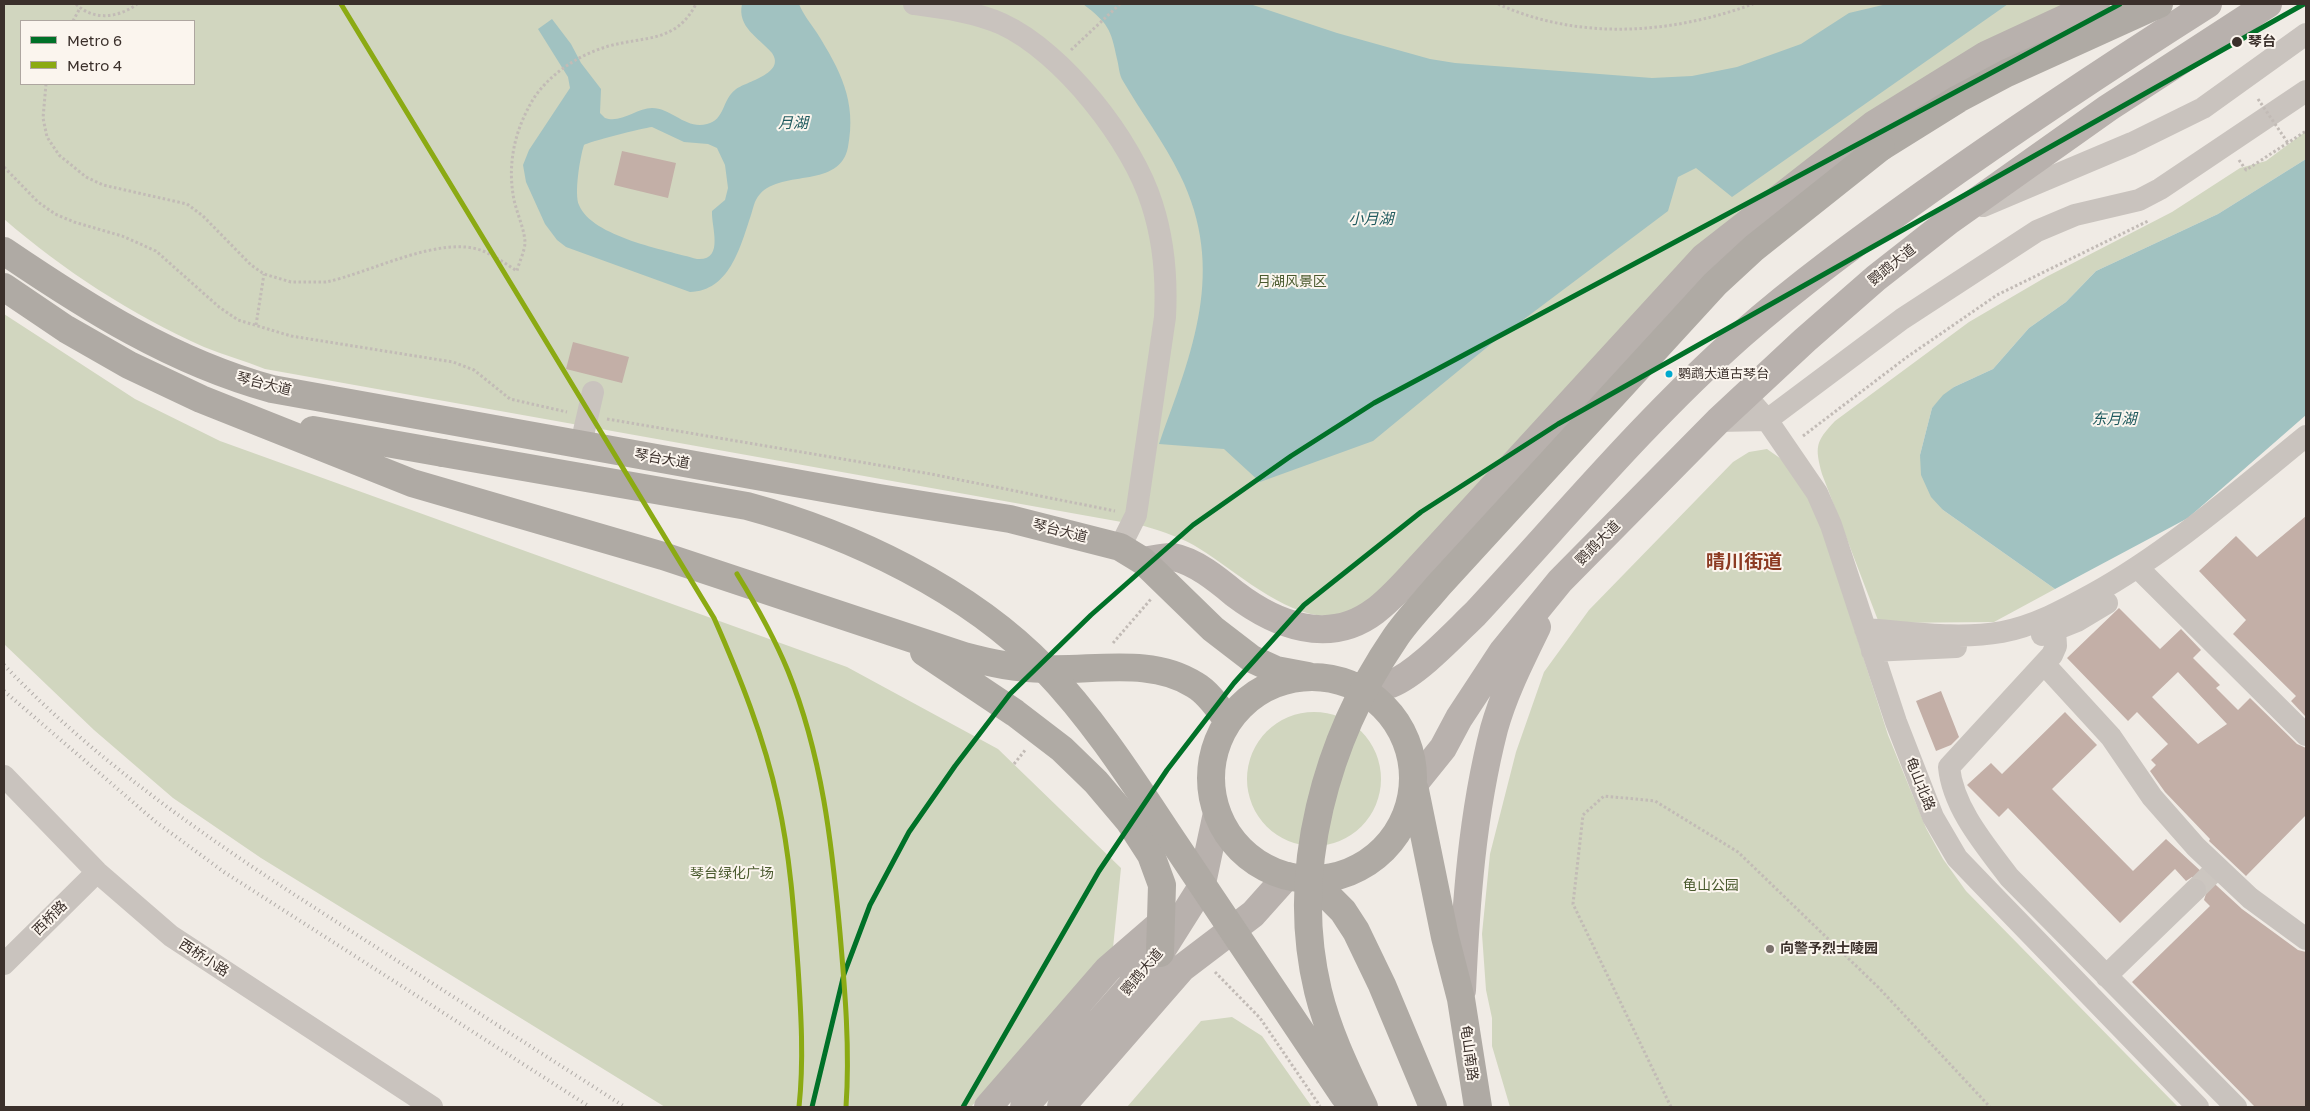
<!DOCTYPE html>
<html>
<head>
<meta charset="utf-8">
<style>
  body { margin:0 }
  #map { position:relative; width:2310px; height:1111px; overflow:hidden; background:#f0ebe5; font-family:"Golos Text",sans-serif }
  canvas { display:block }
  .frame { position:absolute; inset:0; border:5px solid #3b302b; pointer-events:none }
  .legend { position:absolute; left:20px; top:20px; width:175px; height:65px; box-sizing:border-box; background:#fbf5ee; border:1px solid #aea6a0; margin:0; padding:6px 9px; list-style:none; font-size:15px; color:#3b302b }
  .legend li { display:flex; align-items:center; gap:10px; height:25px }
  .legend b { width:25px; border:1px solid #aea6a0 }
</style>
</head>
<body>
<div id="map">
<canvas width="2310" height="1111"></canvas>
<div class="frame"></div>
<ul class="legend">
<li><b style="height:6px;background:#007128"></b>Metro 6</li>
<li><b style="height:6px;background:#8baa13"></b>Metro 4</li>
</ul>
</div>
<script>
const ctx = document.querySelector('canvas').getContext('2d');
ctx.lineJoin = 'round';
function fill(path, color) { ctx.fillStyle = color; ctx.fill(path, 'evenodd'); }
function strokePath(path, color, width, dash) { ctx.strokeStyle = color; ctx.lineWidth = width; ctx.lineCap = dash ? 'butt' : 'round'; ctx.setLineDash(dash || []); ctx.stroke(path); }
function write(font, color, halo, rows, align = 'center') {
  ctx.font = font + ' "Golos Text","Noto Sans SC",sans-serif'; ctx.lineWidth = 4; ctx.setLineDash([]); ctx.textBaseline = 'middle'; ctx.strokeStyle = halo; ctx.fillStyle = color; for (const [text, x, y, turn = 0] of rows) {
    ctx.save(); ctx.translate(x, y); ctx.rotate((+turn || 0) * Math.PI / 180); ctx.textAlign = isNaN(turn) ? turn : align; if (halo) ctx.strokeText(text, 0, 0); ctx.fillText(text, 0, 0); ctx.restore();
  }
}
fill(new Path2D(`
  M4,4H2070L1965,57L1406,571C1386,587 1364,608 1339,614C1295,626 1236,571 1200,549C1183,538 1164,532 1144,526L265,369C245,361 224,355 204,347C131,314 64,271 4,219ZM21,21H194V84H21Z
  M2306,131V159L2218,214L2096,271L2066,302L2029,328L1993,369L1954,387L1932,408L1920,455L1943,510L2055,589L1994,622L1879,623L1822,474C1815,447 1815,442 1835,421L1969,322L2046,277L2172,212L2240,168L2266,161Z
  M4,314L135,399L220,441L847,667L998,749L1121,868L1113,948L971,1107H665L261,858L173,798L94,730L4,644Z
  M1767,449L1794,468L1815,505L1888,735L1926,828L1943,859L1966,891L2178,1107H1510L1492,1046V1018L1486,990L1482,934L1490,854L1516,752L1544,672L1589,610L1733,462L1749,452Z
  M1247 779a67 67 0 1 1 134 0a67 67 0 1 1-134 0Z
  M1232,1017L1262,1036L1312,1107H1127L1201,1021Z`), '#d1d6bf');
fill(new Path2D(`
  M742,4H799C803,14 811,24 817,33C840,70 857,101 848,147C840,189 783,169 760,194C754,200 753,210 750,218C740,248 729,291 690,292L566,247L557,240L545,224L526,182L523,165L529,150L570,88L568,77L538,29L552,19L571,44L581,63L601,89L600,113L605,118C620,124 637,108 652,108C672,108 686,130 707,124C725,120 722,100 735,90C746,81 786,74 772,53C758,37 737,27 742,4ZM652,127L684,142L708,144L717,148L725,165L728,188L725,200L712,211C711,227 725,261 697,259C666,250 592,237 579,205C574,194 580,157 584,145C588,142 643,128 652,127Z
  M1083,4H1250L1337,33L1430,59L1455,63L1652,78L1692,76L1737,67L1801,44L1849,13L1887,4H2008L1732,197L1696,168L1678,177L1668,211L1491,344L1373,441L1260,482L1224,449L1159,444C1192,352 1227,270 1180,175C1164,142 1141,112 1123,81C1119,75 1119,66 1117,59C1111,29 1108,23 1083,4Z
  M2306,159V415L2188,518L2055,589L1943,510L1931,497L1921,475L1920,455L1932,408L1943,395L1954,387L1993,369L2029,328L2066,302L2096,271L2218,214Z`), '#a1c2c1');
fill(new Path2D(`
  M622,151L676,163L668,198L614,185Z
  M573,342L629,357L622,383L566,369Z
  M2306,516V717L2291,701L2296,696L2233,634L2246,620L2199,571L2236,536L2257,557Z
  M2119,608L2160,649L2181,629L2201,650L2193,658L2220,685L2216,688L2238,710L2250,698L2297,744L2306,748V815L2246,876L2209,841L2210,839L2165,792L2150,771L2156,765L2151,760L2168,744L2137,712L2128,721L2067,658ZM2178,672L2227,724L2198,744L2152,697Z
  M1941,691L1959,737L1951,745L1936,751L1916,701Z
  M2065,712L2097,745L2052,789L2133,871L2166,839L2242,909L2298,950L2306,952V1107H2255L2132,982L2210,906L2204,900L2208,887L2204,881L2192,877L2186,881L2175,869L2120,923L2008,808L1999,817L1967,785L1991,763L2002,774Z`), '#c3afa7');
strokePath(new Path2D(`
  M2195,890L2213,872`), '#ccc6c0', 22, [22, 11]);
strokePath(new Path2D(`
  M76,4C93,21 119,18 137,4
  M1498,4C1580,41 1671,34 1753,4
  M73,21L80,8
  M1071,50L1120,4
  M46,84L43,118L47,137L59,155L86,177L103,185L187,204L203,216L251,265L264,274L291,282H326C370,273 441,234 483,251C495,256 506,264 517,271C519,262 525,251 525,242C524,226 515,210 513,194C508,162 515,131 531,103C546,76 579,54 609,46C645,36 676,43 696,4
  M2239,160L2246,170L2306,131
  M4,167L38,202L55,214L74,222L122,236L156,251L219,307L238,320L291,336L453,362L474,370L510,399L567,412
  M256,325L264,274
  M607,419L931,474L1115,511
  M1803,436L1907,357L1997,295L2148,221
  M1113,643L1151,599
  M1014,764L1026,749
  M1215,972L1260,1018L1320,1106
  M1671,1107L1573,904L1583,815L1604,796L1655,801L1738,852L1879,988L1990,1107`), '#c2bbb6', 3, [2.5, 2.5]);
strokePath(new Path2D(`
  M914,4C944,8 975,12 1002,24C1063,52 1133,142 1152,204C1164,241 1167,279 1165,317L1136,515L1120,547
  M1983,206L2132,143L2203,108L2306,34
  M1745,395L1767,420L1817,493L1831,525L1896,722L1933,817L1957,858L1982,884L2198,1107
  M1718,421L1767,420L1902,319L2037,231L2075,215L2139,200L2160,189L2306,91
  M581,444L593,392
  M2138,568L2306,735
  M1865,629C1910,632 1957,640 2002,632C2034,626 2064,610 2093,594C2170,551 2237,492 2306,436
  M2055,630L2056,646L2052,655L1949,767C1953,808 1985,845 2009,877L2236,1107
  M2042,635L2077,621L2107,603
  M1872,651L1956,647
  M2045,665L2111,737L2152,797L2196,847L2250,898L2306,939
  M4,776L97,872L171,936L432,1107
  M4,964L97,872
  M2106,976L2195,890`), '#c9c3be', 22);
strokePath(new Path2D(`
  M1143,561C1152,560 1164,556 1173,557C1195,561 1218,580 1235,594C1276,625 1329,646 1375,611C1390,600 1403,585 1416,571L1704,257L1873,125L1986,55L2096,4
  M1357,686C1367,686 1382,687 1391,684C1418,673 1453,635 1475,614C1562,520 1645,420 1741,335C1799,284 1861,239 1924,194C2017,128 2112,65 2208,4
  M1414,784L1443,748L1459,718L1503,651L1560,581L1718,421L1805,340L1876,278L1950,220L2108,108L2268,4
  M1462,990C1466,902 1472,815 1494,729C1504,693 1521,660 1537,627
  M988,1107L1108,969L1160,924
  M1024,1107L1160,953L1201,888L1217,813
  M1061,1107L1182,968L1253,914L1287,876`), '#b8b1ad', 28);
strokePath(new Path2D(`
  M1881,147L1958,99L2007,73L2159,4
  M4,251C88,308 173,362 272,389L879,498L1010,519L1120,547L1143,561L1213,629L1252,659L1276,670L1308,676
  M4,287L66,329L129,365L201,399L412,483L663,556L964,656C994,664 1014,668 1046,669C1094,671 1152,657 1195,685C1209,693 1219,709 1228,721L1226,724
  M313,430L443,453
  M924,652L1015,713L1062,749L1096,782L1129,821L1151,855L1162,885L1160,953
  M1211 778a101 101 0 1 1 202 0a101 101 0 1 1-202 0Z
  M1415,790L1445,937L1461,999L1478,1107
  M1311,879L1343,911L1356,931L1382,985L1433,1107`), '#afaaa4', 28);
strokePath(new Path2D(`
  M4,665C106,772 230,854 354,933C444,991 535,1049 625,1107
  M4,691L156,822L224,872L590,1107`), '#b1aca8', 4, [1, 4]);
strokePath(new Path2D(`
  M2258,99L2288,143`), '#c2bbb6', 3, [2.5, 2.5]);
strokePath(new Path2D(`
  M443,453L747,506C851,534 969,590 1045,669C1096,722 1136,786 1177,847C1233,930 1288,1013 1344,1096
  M1364,1107C1346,1069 1328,1032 1318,991C1289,871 1326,739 1395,638C1407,620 1424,603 1438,586L1715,284L1754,248L1881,147`), '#afaaa4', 28);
strokePath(new Path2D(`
  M812,1107L844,974L870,905L909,832L955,766L1010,694L1091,615L1193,525L1291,456L1374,403L2120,4
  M963,1107L1099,871L1167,770L1234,683L1304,605L1421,512L1558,424L2304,4`), '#007128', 5);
strokePath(new Path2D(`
  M341,4L714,618C740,677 764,737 778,801C790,855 794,911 798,967C801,1013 804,1060 799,1107
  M737,574C756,605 774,637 788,671C822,755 832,844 840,933C845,991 850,1049 846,1107`), '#8baa13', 5);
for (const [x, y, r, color] of [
  [2237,42,6,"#3b302b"],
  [1669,374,4.5,"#00a9ce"],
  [1770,949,5,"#7a716c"]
]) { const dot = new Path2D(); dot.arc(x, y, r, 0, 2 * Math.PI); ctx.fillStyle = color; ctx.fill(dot); strokePath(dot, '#fbf5ee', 2); }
write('13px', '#3b302b', '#fbf5ee', [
  ["鹦鹉大道古琴台",1678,374]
], 'left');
write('bold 14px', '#3b302b', '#fbf5ee', [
  ["琴台",2248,42]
], 'left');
write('14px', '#3b302b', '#fbf5ee', [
  ["鹦鹉大道",1892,265,-39],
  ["琴台大道",264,384,14],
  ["琴台大道",662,459,10],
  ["琴台大道",1060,531,14],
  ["鹦鹉大道",1598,543,-45],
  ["龟山北路",1920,784,68],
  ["西桥路",50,918,-45],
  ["西桥小路",204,958,33],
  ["鹦鹉大道",1142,972,-50],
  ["龟山南路",1469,1053,82]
]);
write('14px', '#4a5a2e', '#fbf5ee', [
  ["月湖风景区",1292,282],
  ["琴台绿化广场",732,874],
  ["龟山公园",1711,886]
]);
write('bold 14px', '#3b302b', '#fbf5ee', [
  ["向警予烈士陵园",1780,949]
], 'left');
write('italic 15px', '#1f5a5e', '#fbf5ee', [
  ["月湖",793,123],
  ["小月湖",1371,219],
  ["东月湖",2114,419]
]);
write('bold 19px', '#8c3b22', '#fbf5ee', [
  ["晴川街道",1744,562]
]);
</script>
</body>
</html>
